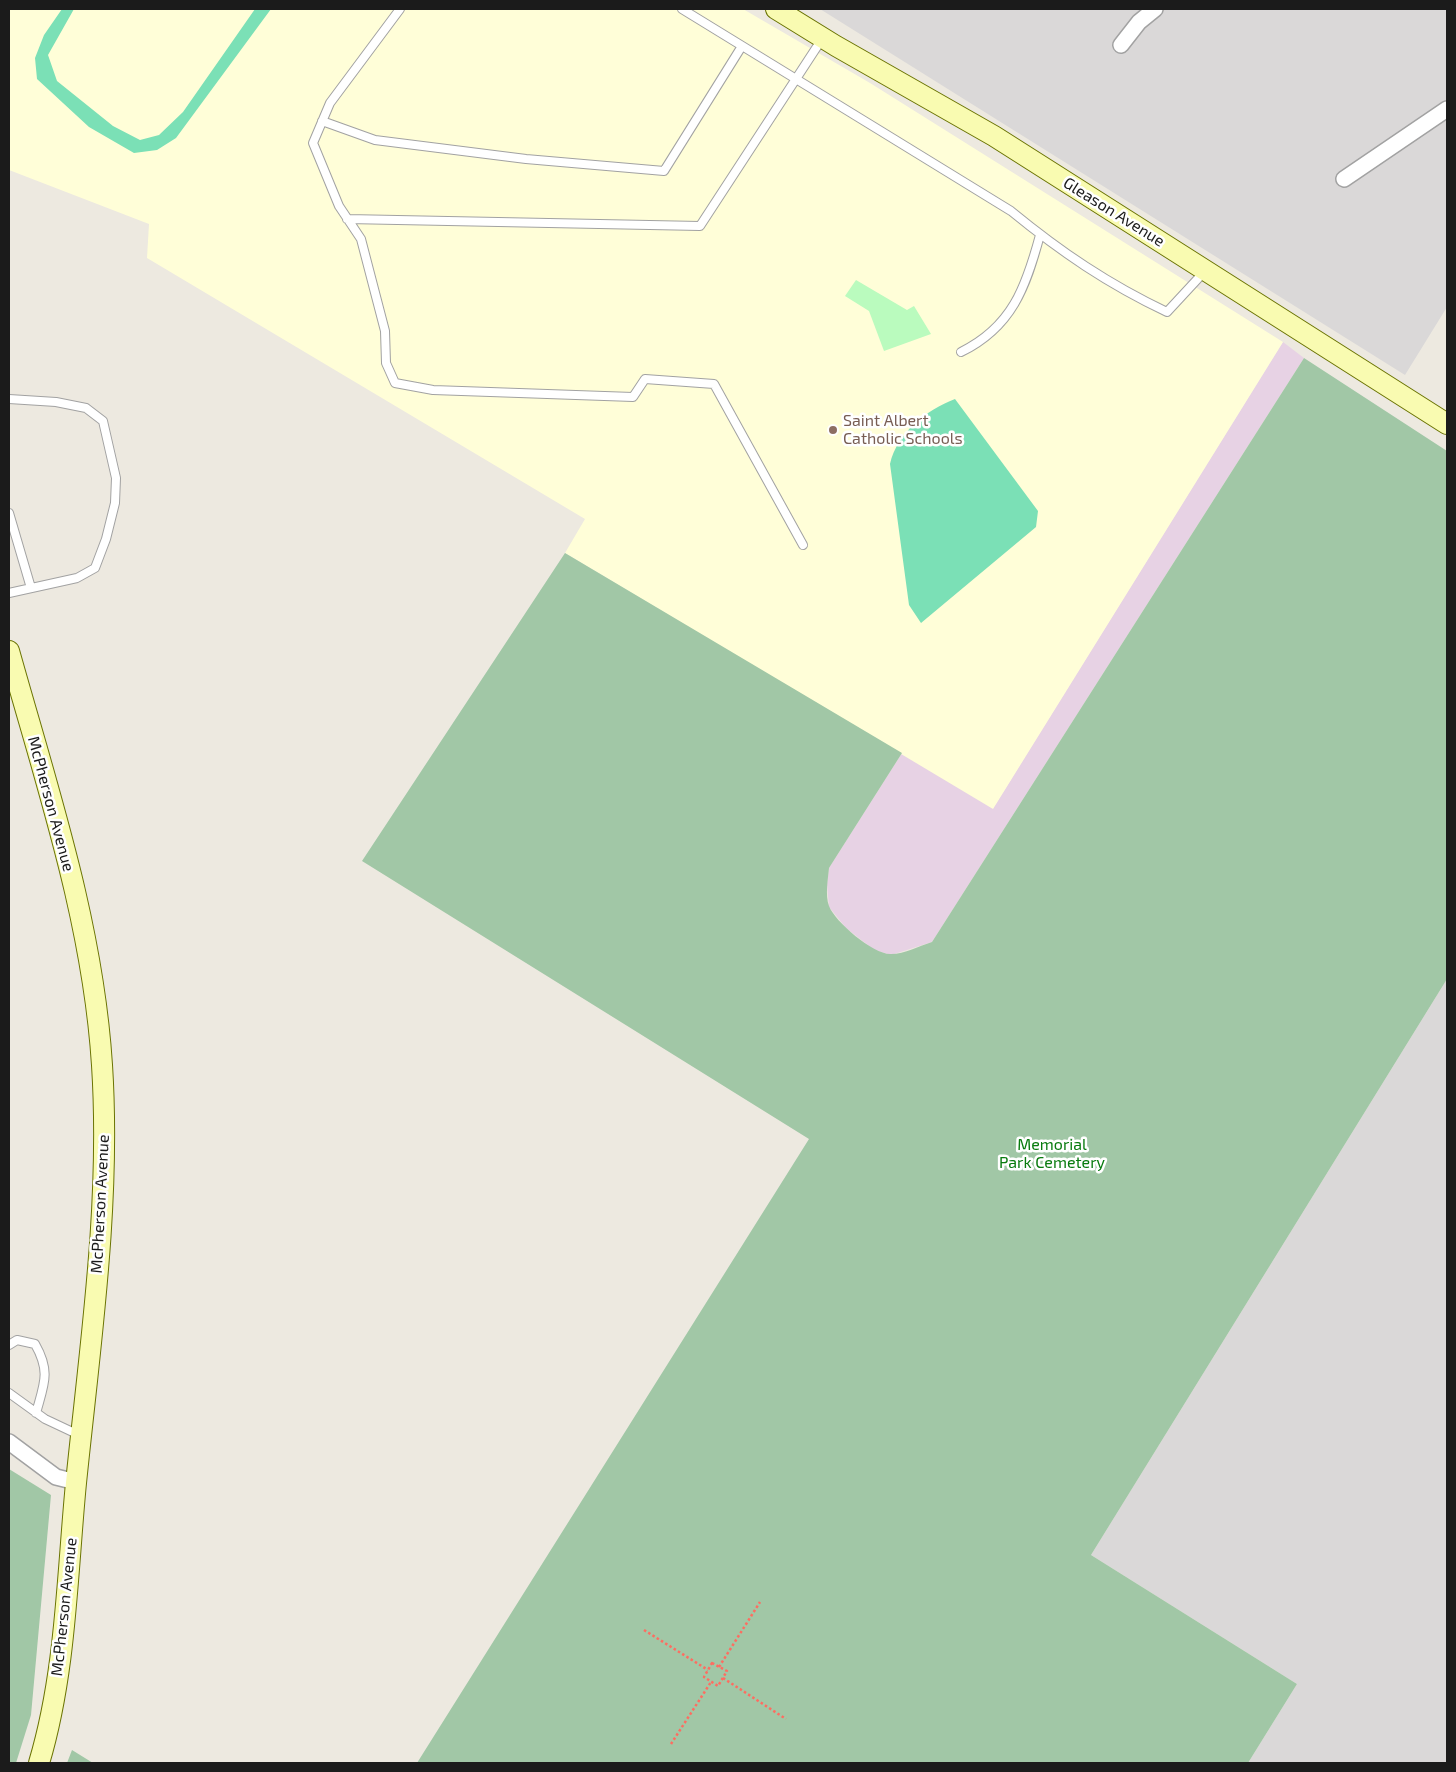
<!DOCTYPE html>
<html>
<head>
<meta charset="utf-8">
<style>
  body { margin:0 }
  #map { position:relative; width:1456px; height:1772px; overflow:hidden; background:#ede9e0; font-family:"Exo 2",sans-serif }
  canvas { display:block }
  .frame { position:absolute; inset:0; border:10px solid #1b1b1b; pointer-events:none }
</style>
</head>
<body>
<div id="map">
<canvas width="1456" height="1772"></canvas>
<div class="frame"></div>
</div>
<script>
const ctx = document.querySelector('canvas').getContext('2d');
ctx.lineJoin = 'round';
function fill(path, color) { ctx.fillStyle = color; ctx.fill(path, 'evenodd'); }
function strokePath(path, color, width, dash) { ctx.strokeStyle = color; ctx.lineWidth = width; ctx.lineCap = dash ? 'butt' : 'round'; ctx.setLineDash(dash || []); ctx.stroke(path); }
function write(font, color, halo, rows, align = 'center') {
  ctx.font = font + ' "Exo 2",sans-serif'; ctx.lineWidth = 5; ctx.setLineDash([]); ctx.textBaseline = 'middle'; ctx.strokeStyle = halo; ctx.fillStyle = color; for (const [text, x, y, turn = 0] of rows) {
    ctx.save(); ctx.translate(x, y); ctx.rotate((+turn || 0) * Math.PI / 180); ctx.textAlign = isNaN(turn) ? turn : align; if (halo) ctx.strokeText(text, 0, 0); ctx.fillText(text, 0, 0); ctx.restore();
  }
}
fill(new Path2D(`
  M820,9H1447V307L1405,375Z
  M1447,979V1763H1248L1297,1684L1091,1555Z`), '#dad8d8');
fill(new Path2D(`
  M1283,342L1304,358L932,942L891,955L874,950L846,928L829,907L827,884L829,868L902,753L993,808Z`), '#e7d2e4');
fill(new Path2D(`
  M9,9H743L870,83L1283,342L993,809L565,553L585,519L147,258L149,224L9,170Z`), '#fffed8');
fill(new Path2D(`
  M1304,358L1447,451V979L1091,1555L1297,1684L1248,1763H417L809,1139L362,861L565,553L902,753L829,868C828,879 825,895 829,906C835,922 874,955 891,954C905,954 919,946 932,942Z
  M9,1469L51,1495L31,1715L16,1763H9Z
  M72,1750L93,1763H67Z`), '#a1c7a6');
fill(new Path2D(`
  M856,280L907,310L914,306L931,334L884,351L869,311L845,296Z`), '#bafbbe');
fill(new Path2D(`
  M62,9H74L48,55L57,81L113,126L140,140L159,135L183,112L255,9H271L176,138L157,150L134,153L89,127L37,79L35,58L44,35Z
  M955,399L1038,511L1036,527L921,623L909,605L890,464C897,433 926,410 955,399Z`), '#7be0b6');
const lane = new Path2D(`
  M400,9L330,103L313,143L339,206L361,239L385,331L386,363L395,383L433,390L633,397L645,379L714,384L803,545
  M682,9L1011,211C1061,252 1108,284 1167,312L1205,271
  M322,121L375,140L526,159L664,171L742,46
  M347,219L700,226L822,39
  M961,352C1012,327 1026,287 1040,235
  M9,399L56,402L86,408L103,421L116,478L115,503L106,539L95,568L77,578L9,593
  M9,513L31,588
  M9,1345L17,1340L35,1344C51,1372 44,1384 36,1413
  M9,1393L45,1419L79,1435`);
const street = new Path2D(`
  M1121,45L1139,22L1155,9
  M1344,179L1447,109
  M9,1442L56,1477L76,1482`);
const secondary = new Path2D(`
  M776,9L836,46L994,136L1447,424
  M9,651C47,787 93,923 102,1065C111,1204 90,1345 76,1483C67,1576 66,1673 39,1763`);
strokePath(lane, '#a2a2a2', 10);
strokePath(street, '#a2a2a2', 18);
strokePath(secondary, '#6a7302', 22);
strokePath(new Path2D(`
  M644,1630L708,1670
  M712,1663L727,1671L718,1686L704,1677Z
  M719,1667L760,1602
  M723,1678L786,1719
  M671,1744L711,1682`), '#fe6d61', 2.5, [2.5, 2.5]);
strokePath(lane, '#fff', 8);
strokePath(street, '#fff', 15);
strokePath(secondary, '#f9fbb1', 20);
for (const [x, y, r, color] of [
  [833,430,5,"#8d6e63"]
]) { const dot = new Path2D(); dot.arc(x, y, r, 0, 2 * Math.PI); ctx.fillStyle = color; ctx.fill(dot); strokePath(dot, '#fff', 2); }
write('16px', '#1b1b1b', '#fff', [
  ["Gleason Avenue",1114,212,32],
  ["McPherson Avenue",51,804,75],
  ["McPherson Avenue",100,1204,-87],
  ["McPherson Avenue",64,1607,-84]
]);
write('16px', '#785e54', '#fff', [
  ["Saint Albert",843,421],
  ["Catholic Schools",843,439]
], 'left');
write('16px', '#087b0e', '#fff', [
  ["Memorial",1052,1145],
  ["Park Cemetery",1052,1163]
]);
</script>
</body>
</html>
